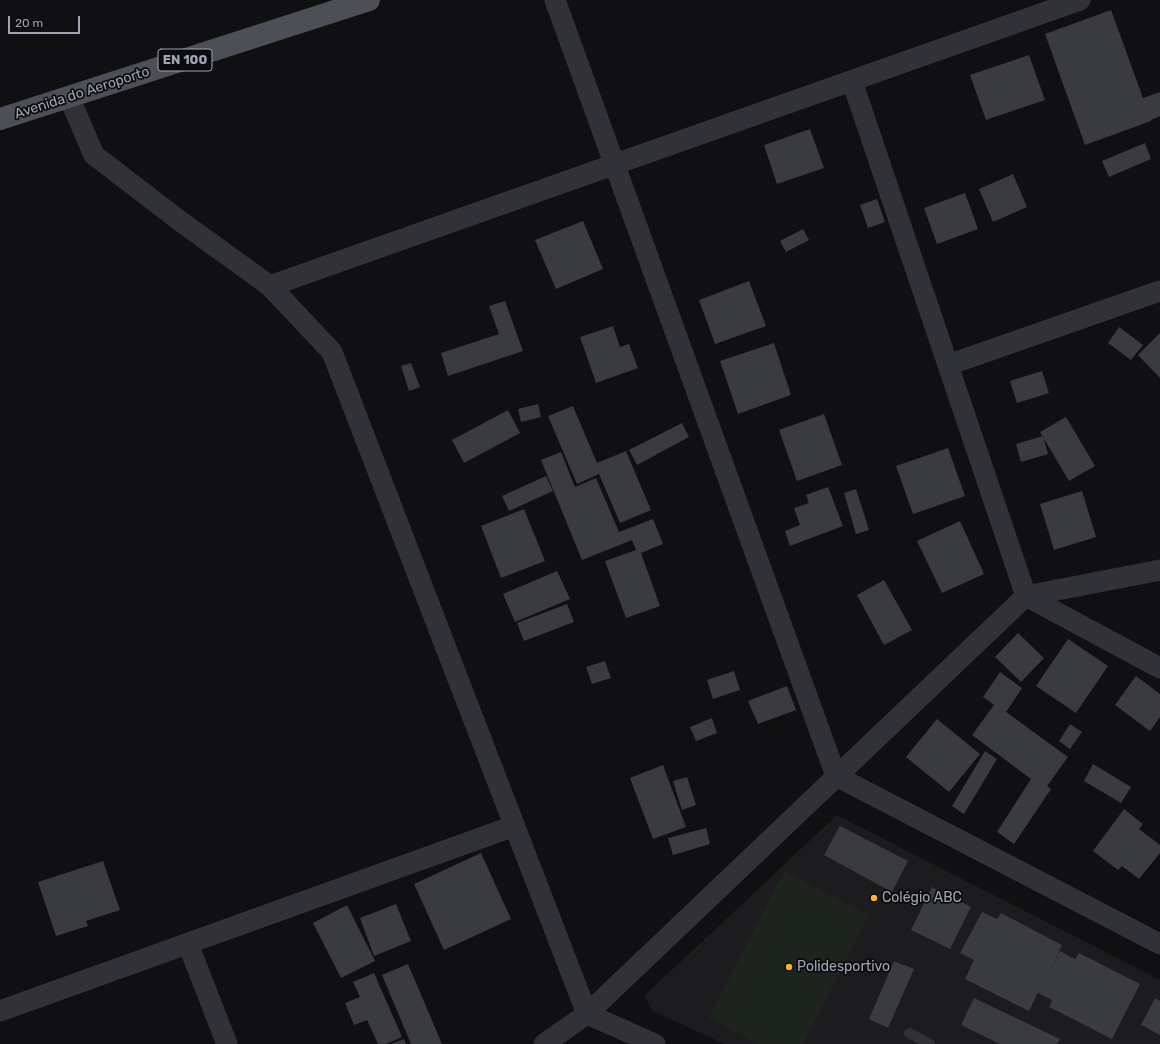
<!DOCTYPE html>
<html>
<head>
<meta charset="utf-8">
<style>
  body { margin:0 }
  #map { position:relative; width:1160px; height:1044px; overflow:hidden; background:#101012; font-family:Rubik,sans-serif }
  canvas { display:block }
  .scale { position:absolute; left:8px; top:16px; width:72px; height:18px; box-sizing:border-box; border:2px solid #a0a6b3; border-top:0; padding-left:5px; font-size:12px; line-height:14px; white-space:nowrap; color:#a0a6b3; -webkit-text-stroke:3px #0b0b0d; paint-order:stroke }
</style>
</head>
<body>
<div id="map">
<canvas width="1160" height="1044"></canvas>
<div class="scale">20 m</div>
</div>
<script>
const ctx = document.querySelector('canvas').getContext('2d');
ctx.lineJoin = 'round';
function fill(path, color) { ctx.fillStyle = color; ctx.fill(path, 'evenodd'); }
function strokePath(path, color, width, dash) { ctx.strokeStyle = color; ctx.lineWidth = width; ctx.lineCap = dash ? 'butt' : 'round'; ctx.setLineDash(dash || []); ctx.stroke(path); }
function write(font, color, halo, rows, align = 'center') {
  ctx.font = font + ' Rubik,sans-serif'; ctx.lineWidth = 3.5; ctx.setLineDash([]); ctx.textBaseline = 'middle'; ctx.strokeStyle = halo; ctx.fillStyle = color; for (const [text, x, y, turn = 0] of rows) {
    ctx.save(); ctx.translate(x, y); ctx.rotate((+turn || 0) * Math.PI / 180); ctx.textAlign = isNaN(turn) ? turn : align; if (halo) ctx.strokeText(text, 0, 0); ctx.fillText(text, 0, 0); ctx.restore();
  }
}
fill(new Path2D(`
  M837,815L1160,980V1044H724L653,1011L644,996Z`), '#1c1c1f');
fill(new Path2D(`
  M784,871L869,915L803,1044H758L709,1018Z`), '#1c241d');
fill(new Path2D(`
  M1111,10L1143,98L1160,92V116L1151,120V121L1085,145L1045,34Z
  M1029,55L1045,100L986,120L970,75Z
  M810,129L824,168L777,184L764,145Z
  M1145,143L1151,159L1109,177L1102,161Z
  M1013,174L1027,207L993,222L979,189Z
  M965,193L978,229L937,244L924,208Z
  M877,199L885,222L868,228L860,205Z
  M583,221L603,269L556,289L535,240Z
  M803,229L809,240L786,252L780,241Z
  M749,281L766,326L715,344L699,300Z
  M505,301L523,351L448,376L441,353L499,334L489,306Z
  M613,326L620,347L629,344L638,368L596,383L580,337Z
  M1119,327L1143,345L1131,360L1108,343Z
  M1160,333V378L1138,355Z
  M774,343L791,395L738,414L720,361Z
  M411,363L420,387L409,391L401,366Z
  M1042,371L1049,393L1017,403L1010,381Z
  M538,404L541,417L521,422L518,409Z
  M573,406L597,463L626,451L651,510L620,523L599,474L577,484L548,416Z
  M508,410L520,433L464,463L452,440Z
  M824,414L842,465L797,481L779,430Z
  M1066,417L1095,466L1069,481L1040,432Z
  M682,423L689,437L637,465L629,450Z
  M1043,436L1048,454L1021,462L1016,444Z
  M948,448L965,496L913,514L896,466Z
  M561,452L575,487L596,478L619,532L653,519L663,544L641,553L660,606L626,618L605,561L636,550L632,540L582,560L541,460Z
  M546,476L553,491L509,511L502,496Z
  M828,487L843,526L790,546L785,531L800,525L794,508L809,503L806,495Z
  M856,489L869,530L856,534L844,493Z
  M1082,491L1096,537L1054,550L1040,504Z
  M524,509L545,561L501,578L481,526Z
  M960,521L984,574L942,593L917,541Z
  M557,571L570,599L515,622L503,594Z
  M884,580L912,630L884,645L857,595Z
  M567,604L574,622L524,641L517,623Z
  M1018,633L1044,658L1021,682L995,657Z
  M1068,639L1108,666L1076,713L1036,686Z
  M605,661L611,678L592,684L586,667Z
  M734,671L740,690L713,699L707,680Z
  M1000,672L1022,688L1006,712L1068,757L1047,786L1051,789L1014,844L997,832L1031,779L972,735L994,705L983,697Z
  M1136,676L1160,694V717L1150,731L1115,705Z
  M787,686L796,710L758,724L748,701Z
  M712,718L717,733L696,741L690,727Z
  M937,719L980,754L949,792L906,757Z
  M1070,724L1082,732L1070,749L1059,741Z
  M985,751L997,759L964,814L952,806Z
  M1093,764L1131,787L1121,803L1084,781Z
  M663,765L686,827L653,839L630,778Z
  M687,777L696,805L682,810L673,781Z
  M1124,809L1143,824L1139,829L1160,845V853L1139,879L1122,866L1118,870L1093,851Z
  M840,826L908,861L892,892L824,855Z
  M706,828L710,844L673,855L668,838Z
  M481,853L511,919L444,950L414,884Z
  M103,861L120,910L86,921L88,926L56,936L38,882Z
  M932,887L971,907L950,949L911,930Z
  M396,904L411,941L374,956L360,918Z
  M347,905L375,961L341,978L313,923Z
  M982,912L997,919L1001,913L1062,945L1050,971L1060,951L1075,959L1079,953L1140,984L1112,1039L1049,1007L1052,1000L1038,993L1043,982L1029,1011L965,979L974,960L960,953Z
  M894,961L914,969L888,1028L869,1019Z
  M408,964L442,1044H411L382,975Z
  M374,973L402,1037L386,1044H378L367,1020L354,1025L345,1003L360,997L353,982Z
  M974,998L1060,1039L1057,1044H1000L961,1025Z
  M1155,998L1160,1001V1035L1141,1025Z
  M404,1039L406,1044H391Z`), '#3a3b3f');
strokePath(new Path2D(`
  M909,1033L930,1044`), '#313237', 10);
strokePath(new Path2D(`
  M555,0L836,776L1160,944
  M852,81L1026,596L1160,668
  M69,97L94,155L180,221L270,286L332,352L587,1014L655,1044
  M270,286L1080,0
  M948,365L1160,291
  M188,944L227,1044
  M0,1011L514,826
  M544,1044L587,1014L1026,596L1160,570`), '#313237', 21);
strokePath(new Path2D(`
  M0,119L369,0`), '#4d4f56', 22);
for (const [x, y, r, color] of [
  [874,898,4,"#fdb11d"],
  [789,967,4,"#fdb11d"]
]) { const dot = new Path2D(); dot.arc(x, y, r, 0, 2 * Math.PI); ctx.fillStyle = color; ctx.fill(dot); strokePath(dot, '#0b0b0d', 1.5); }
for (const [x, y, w] of [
  [185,60,54]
]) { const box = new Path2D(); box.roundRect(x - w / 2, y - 11, w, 22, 3); ctx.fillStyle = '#0b0b0d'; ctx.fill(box); strokePath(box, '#a0a6b3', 1); }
write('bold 13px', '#a0a6b3', null, [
  ["EN 100",185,60]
]);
write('14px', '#a0a6b3', '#0b0b0d', [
  ["Avenida do Aeroporto",82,93,-18]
]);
write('14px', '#a0a6b3', '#0b0b0d', [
  ["Colégio ABC",882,898],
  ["Polidesportivo",797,967]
], 'left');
</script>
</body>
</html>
